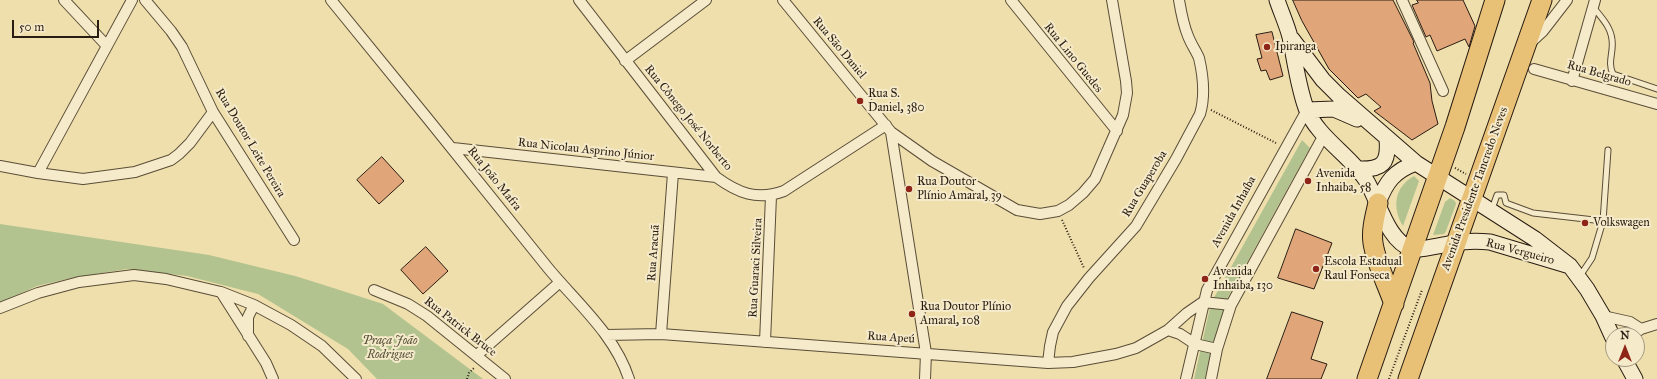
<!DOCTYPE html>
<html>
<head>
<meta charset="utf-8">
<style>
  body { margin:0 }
  #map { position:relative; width:1657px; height:379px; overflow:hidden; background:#efdfac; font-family:"IM FELL Great Primer",serif }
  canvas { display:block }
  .north { position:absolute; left:1605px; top:327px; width:40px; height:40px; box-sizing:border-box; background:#f5eac9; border:1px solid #a39880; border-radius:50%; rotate:0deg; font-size:11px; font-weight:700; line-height:16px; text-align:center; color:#291c12 }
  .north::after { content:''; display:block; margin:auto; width:14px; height:18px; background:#8f2418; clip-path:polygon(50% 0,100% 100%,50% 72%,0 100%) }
  .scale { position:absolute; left:12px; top:20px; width:87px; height:18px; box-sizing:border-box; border:2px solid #291c12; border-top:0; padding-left:5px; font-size:12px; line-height:14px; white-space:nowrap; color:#291c12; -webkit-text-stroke:3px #f5eac9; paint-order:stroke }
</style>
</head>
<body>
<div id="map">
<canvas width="1657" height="379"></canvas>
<div class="north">N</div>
<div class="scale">50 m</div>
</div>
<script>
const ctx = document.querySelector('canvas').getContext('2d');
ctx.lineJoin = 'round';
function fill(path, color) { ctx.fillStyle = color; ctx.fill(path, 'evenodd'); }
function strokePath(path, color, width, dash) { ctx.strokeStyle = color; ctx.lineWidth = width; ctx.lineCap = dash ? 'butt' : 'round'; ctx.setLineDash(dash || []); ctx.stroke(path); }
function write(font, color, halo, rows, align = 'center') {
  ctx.font = font + ' "IM FELL Great Primer",serif'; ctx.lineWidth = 4; ctx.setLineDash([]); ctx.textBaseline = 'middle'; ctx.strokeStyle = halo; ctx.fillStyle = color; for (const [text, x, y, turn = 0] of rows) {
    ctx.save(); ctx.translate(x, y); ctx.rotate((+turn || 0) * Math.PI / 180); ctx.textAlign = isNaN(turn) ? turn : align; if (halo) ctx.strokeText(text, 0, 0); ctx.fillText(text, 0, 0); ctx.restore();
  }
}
fill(new Path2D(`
  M1302,140L1310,148L1228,297L1205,379H1194L1211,303Z
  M1414,176L1419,181L1403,226C1392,208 1394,187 1414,176Z
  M1450,198L1455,201L1456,204L1446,231L1444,234L1433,235L1445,202Z
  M0,224L209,255L295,276L324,285L383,304L483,379H377L348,349L258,294L187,276L127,269L71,278L37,286L0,303Z`), '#b2c38f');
const building = new Path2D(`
  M1293,0H1393L1414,42L1413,43L1430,83L1432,101L1438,124L1412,140L1374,111L1381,107L1366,94L1358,98L1329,69L1302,21Z
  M1417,0H1463L1475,26L1469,47L1465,39L1437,51L1430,35L1426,37L1412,5L1418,3Z
  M1272,32L1283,76L1270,80L1266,70L1261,71L1257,59L1262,58L1256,35Z
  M382,157L404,181L379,204L357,180Z
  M1296,229L1332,243L1314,289L1278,278Z
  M426,247L448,271L423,294L401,270Z
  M1292,312L1323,322L1311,359L1327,364L1321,379H1267Z`);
fill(building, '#e1a57a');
strokePath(building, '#291c12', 1);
const lane = new Path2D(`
  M1593,7C1601,17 1611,27 1612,40C1614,52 1607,62 1613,74L1657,89
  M1492,209L1497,195H1504L1506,203L1533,213L1603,221
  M1580,276L1592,258L1603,221L1608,150`);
const street = new Path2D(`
  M64,0L107,46
  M145,0L171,31L182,47L213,112L294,240
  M331,0C404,89 476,178 548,268C577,303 615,335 629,379
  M579,0L716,177C738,193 757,201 784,191L886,125
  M783,0L891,132L932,161L1017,210L1040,214L1058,211L1069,205L1083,193L1095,179L1123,115L1127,93L1126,81L1112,0
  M1011,0L1117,131
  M1402,0L1443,91
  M1530,43L1543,31L1567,0
  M625,61L706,0
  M1534,69L1657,104
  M1572,81L1595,0
  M891,132L926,353L925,379
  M453,148L716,177
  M0,166L38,173L83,179L135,172L171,160L179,154L190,143L213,112
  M38,173L132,0
  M374,290L408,304L427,316L505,379
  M221,292L266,363L273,379
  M0,308L38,293L79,282L134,275L166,279L221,292L254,305L291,325L322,346L356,379
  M1603,316L1630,322L1641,329
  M1168,330L1180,334L1195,344L1217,349
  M661,334L673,173
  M606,335L661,334L1048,363L1073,362L1116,354L1136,348L1168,330L1187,313L1203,302L1231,305
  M1632,335L1641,329L1657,324
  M248,336V317L254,305
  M765,342L771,196
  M477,355L560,282
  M1048,363L1050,346L1053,332L1067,306L1089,278L1136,226L1176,159L1200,114C1205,97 1203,75 1199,58C1196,51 1191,44 1188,36C1183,24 1181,12 1179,0
  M1186,379L1207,290L1307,110
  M1211,379L1217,349L1231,305L1324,135`);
const secondary = new Path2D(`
  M1277,0C1281,12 1287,25 1290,37C1295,61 1298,86 1306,108C1317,137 1350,155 1366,180C1379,201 1387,241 1412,249C1418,251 1446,244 1454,243C1466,241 1478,241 1490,242L1570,266
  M1292,39L1323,80L1339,96L1416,163L1535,239L1570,266L1587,289L1603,316L1613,338
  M1307,110L1334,109L1357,119
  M1358,169C1383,170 1389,163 1387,139
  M1378,203C1386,182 1394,171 1416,163
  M1624,359L1635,379`);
const highway = new Path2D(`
  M1378,203C1375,216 1371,230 1373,243C1376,263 1387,284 1394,304
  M1367,379L1455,127L1495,0
  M1408,379L1542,0`);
strokePath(lane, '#5a4d38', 7);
strokePath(street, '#5a4d38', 12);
strokePath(secondary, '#291c12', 17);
strokePath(highway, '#291c12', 21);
strokePath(new Path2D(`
  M1211,110L1276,143
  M1455,168L1466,174
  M1062,220L1084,268
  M467,379L469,373L474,368
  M1389,379L1422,290`), '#291c12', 2, [1, 2]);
strokePath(lane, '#f5eac9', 5);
strokePath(street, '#f5eac9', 10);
strokePath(secondary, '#f5eac9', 15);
strokePath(highway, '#e8c076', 19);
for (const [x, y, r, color] of [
  [1267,47,4,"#8f2418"],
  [860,101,4,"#8f2418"],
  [1308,181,4,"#8f2418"],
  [909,189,4,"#8f2418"],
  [1585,223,4,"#8f2418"],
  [1316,269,4,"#8f2418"],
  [1205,279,4,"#8f2418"],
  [912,314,4,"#8f2418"]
]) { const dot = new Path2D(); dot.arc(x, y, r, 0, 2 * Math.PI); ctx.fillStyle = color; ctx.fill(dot); strokePath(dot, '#f5eac9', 1.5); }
write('12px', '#291c12', '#f5eac9', [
  ["Ipiranga",1275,47],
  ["Rua S.",868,94],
  ["Daniel, 380",868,108],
  ["Avenida",1316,174],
  ["Inhaiba, 58",1316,188],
  ["Rua Doutor",917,182],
  ["Plínio Amaral, 39",917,196],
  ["Volkswagen",1593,223],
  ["Escola Estadual",1324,262],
  ["Raul Fonseca",1324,276],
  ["Avenida",1213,272],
  ["Inhaiba, 130",1213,286],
  ["Rua Doutor Plínio",920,307],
  ["Amaral, 108",920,321]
], 'left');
write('12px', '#291c12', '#f5eac9', [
  ["Rua São Daniel",839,48,50],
  ["Rua Lino Guedes",1073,58,51],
  ["Rua Belgrado",1599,74,16],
  ["Rua Cônego José Norberto",688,118,51],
  ["Rua Doutor Leite Pereira",250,143,59],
  ["Rua Nicolau Asprino Júnior",586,150,6],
  ["Rua João Mafra",494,179,51],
  ["Rua Guaperoba",1145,184,-59],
  ["Avenida Presidente Tancredo Neves",1475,189,-70],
  ["Avenida Inhaíba",1234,212,-61],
  ["Rua Vergueiro",1520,252,15],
  ["Rua Aracuã",654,253,-86],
  ["Rua Guaraci Silveira",756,268,-87],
  ["Rua Patrick Bruce",460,327,38],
  ["Rua Apeú",891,338,4]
]);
write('italic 12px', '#524e38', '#f5eac9', [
  ["Praça João",390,341],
  ["Rodrigues",390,355]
]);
</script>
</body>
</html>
